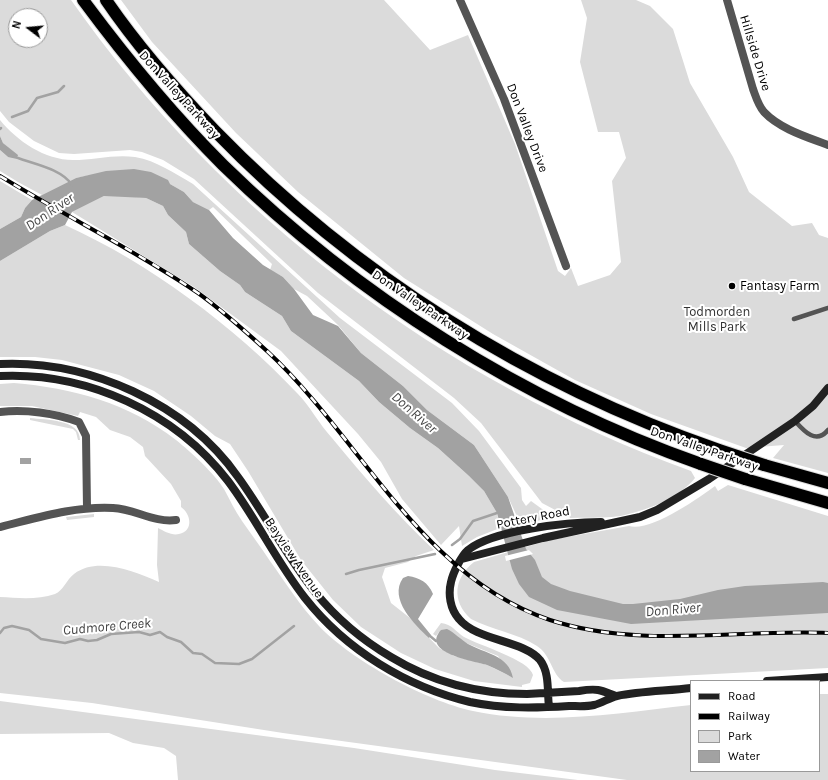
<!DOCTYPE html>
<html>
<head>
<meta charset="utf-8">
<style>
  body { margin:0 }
  #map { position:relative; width:828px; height:780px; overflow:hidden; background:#fff; font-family:Karla,sans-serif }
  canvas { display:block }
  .legend { position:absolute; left:690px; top:680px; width:130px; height:92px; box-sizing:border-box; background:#fff; border:1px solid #999; margin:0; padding:5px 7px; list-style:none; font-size:12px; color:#000 }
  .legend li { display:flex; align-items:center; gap:8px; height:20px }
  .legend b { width:20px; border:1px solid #999 }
  .north { position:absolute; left:8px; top:8px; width:40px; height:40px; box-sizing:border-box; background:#fff; border:1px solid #999; border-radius:50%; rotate:286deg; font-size:11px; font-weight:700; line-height:16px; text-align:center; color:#000 }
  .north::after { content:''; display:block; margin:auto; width:14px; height:18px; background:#000; clip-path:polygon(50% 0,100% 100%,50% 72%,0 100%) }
</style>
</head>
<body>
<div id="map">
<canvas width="828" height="780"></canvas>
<ul class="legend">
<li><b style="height:5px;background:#212121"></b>Road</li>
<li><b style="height:5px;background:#000"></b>Railway</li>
<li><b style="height:11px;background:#dbdbdb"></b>Park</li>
<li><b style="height:11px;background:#a2a2a2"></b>Water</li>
</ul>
<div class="north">N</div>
</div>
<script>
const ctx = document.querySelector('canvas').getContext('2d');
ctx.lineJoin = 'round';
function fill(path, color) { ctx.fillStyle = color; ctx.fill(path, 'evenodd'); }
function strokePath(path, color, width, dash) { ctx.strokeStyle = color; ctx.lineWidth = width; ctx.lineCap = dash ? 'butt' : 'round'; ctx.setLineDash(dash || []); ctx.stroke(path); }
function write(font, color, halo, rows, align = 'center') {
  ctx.font = font + ' Karla,sans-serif'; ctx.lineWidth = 4; ctx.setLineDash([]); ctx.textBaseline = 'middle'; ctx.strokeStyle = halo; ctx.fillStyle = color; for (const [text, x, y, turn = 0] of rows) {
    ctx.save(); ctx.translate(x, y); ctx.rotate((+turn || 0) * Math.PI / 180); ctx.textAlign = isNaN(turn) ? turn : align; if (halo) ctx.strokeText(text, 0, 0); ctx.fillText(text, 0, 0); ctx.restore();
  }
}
fill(new Path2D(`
  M0,0H71C223,216 443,381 691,471L695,478C679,498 650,509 625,515C608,519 588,517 570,518L567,513L559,512L542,503L481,423L454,398L318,293L194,179L163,160L142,152L130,150L74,154L59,153L34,141L9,122L0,111ZM16,16H40V40H16Z
  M121,0H384L430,50L468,35L515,144L558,271L565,276L571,268L578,286L610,275L621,262L612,181L626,158L619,132H598L580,62L587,18L581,0H636L650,6L673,29L690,83L733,157L749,192L792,226L812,223L819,235L828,238V473L773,458L784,445L746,448L651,414L575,380L493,334L404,278L298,192L236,133L152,42Z
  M0,120C17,141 45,160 73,160C93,160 115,154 135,157C157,161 174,173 193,184L340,318L452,403L479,431L521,488L522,500L526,506L531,501L553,517L521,525L508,497L474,445L427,410L403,386L361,353L338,325L307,296L294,289L283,277L270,270L272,264L213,207L209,210L193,202L184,192L170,184L91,175L76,178L42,195L18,182L0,171V150L8,157L13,152L3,143L0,136Z
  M0,181L32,200L25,208L21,217L0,229Z
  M114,195L146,198L163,206L168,215L186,232L189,244L220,271L240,285L245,292L282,316L291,331L359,381L379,402L410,428L438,448L469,476L484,491L497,513L500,528L477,537L462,546L459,526L441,545L402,499L381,462L358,434L281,351L194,287L72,212L104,196Z
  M65,225C149,263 234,326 297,393C310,406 319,424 332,438C364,477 397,515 434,550L416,556L408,562L385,568L382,577L391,603L410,618L439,648L454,656L487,665L512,677L498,656L439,632L436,636L433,634L441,623C452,624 456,632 464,637C478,645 530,660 533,675L530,683L522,685V687L474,681L435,669L401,653L361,627L333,600L301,560L248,471L230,444L215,436L191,416L154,391L119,375L62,360L35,357H0V261L50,231Z
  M14,383C72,388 129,403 176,440C191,452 214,473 224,489C230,500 235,511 242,521C251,534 261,547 270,561C286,583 300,606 319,626C351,660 426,701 473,711C545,726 619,713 691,705V771H819V694H828V780H627L283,733L92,703L0,693V597C18,598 38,600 55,594C63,591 67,579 74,574C98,556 135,572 159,582L157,565L158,528C164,531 172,536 179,534C194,531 191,514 181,507V501L171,484L145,456L143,447L130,437L110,430L96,417L80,412L78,416L32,406H0V384Z
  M30,418C46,420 80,419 80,440H78L76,432L73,429L30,420Z
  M728,485L828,516V668L564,682C551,674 552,656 537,646C517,633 492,630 471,619C451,601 454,578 474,562L550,540L629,526C651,532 697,499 715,486L718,491Z
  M94,514V517L67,520L66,517Z
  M0,701L354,748L495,770L578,780H178L176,756L164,748L133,743L109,733L0,734Z`), '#dbdbdb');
fill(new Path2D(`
  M0,136L3,143L18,155L17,159L8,157L0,150Z
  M134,169L151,172L168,180L170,184L184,192L193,202L209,210L233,238L263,265L283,277L294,289L313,315L338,326L361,353L403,386L427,410L474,445L508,497L526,549L535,560L542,577L551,584L570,591L623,604H633L680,599L718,590L745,586L823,582L828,583V613L631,624L557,610L529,597L519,584L512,569L497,513L484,491L469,476L438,448L410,428L379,402L359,381L291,331L282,316L245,292L240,285L220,271L189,244L186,232L168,215L163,206L146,198L104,196L72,212L65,225L50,231L0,261V229L21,217L25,208L32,200L76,178L106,171Z
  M20,458H31V464H20Z
  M408,576C420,578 428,582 433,594L418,619L431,635L429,638C415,625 388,599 403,578Z
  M447,629C455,633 460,639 468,644C484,653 509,655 513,678C505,673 496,669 487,665C474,661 420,653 441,630Z`), '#a2a2a2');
fill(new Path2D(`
  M529,550L533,554L506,561L505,556Z`), '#fff');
strokePath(new Path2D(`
  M12,117L28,111L37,98L58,92L64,86
  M0,129L1,128
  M18,158C34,164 62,169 72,185
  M452,545L460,539L473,521L497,513
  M346,574L359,570L435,554
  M0,633L4,628L12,626L29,630L41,639L65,643L80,639L88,641L97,640L111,634L139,632L150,635L160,632L167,637L181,642L193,653L202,654L215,663L239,664L252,659L294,626
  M430,636L436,641`), '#a2a2a2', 2.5);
const highway = new Path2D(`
  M83,0C126,58 172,114 223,165C357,296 524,402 701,464
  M106,0C138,47 176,90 215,131C356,276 528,384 719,450
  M764,465L828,483
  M745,479L828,503`);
strokePath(highway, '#dbdbdb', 14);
strokePath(new Path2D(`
  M794,319L828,308
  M795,421C804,431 816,445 828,430`), '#545454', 4.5);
strokePath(new Path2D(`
  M460,0L504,99L566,266
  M727,0L753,89C756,97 758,105 764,112C780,129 807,137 828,145
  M0,412C25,409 55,413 79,422L86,436L87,508
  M0,527C37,518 74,506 113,508C135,509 154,523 176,520`), '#545454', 8);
strokePath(new Path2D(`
  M0,364C89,360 186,403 238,477C265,514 286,556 315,592C336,618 362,640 391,657C432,682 479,694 527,694C544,693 562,692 579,691C585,690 592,689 598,690C604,691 610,694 616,696
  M0,376C87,372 175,412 228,481C256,518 276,561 305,598C346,650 407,687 470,702C503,709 537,708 569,706C577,706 586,707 594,705C602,703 609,698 617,696C641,691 667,691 691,688
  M462,559L543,538L640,517L657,510L709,479L795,421L813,406L828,388
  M767,681L828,677
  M549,707C547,692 550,673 540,660C523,640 477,641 459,619C450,609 448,594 451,582C453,573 461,556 468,550C493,530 568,522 601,522`), '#212121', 8);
strokePath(highway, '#000', 12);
const rail = new Path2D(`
  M0,176C65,216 135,250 198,293C222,310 245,331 267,351C361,438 421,577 550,620C639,649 736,629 828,633`);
strokePath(rail, '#000', 4);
strokePath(rail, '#fff', 2.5, [8]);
const highwayBridge = new Path2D(`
  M719,450L764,465
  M701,464L745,479`);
strokePath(highwayBridge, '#dbdbdb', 14, []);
strokePath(highwayBridge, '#000', 12);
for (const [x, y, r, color] of [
  [732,286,4,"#000"]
]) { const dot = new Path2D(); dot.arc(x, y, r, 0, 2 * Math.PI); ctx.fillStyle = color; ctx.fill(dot); strokePath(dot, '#fff', 1.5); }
write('13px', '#000', '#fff', [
  ["Hillside Drive",755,53,73],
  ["Don Valley Parkway",179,95,48],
  ["Don Valley Drive",527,128,69],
  ["Don Valley Parkway",420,305,34],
  ["Don Valley Parkway",704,449,19],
  ["Pottery Road",533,518,-11],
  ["Bayview Avenue",294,558,56]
]);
write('13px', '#000', '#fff', [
  ["Fantasy Farm",740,286]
], 'left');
write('13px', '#323232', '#fff', [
  ["Todmorden",717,312],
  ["Mills Park",717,327]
]);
write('italic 14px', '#434343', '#fff', [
  ["Don River",50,212,-34],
  ["Don River",414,413,41],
  ["Don River",673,610,-5],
  ["Cudmore Creek",107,627,-5]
]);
</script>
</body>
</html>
